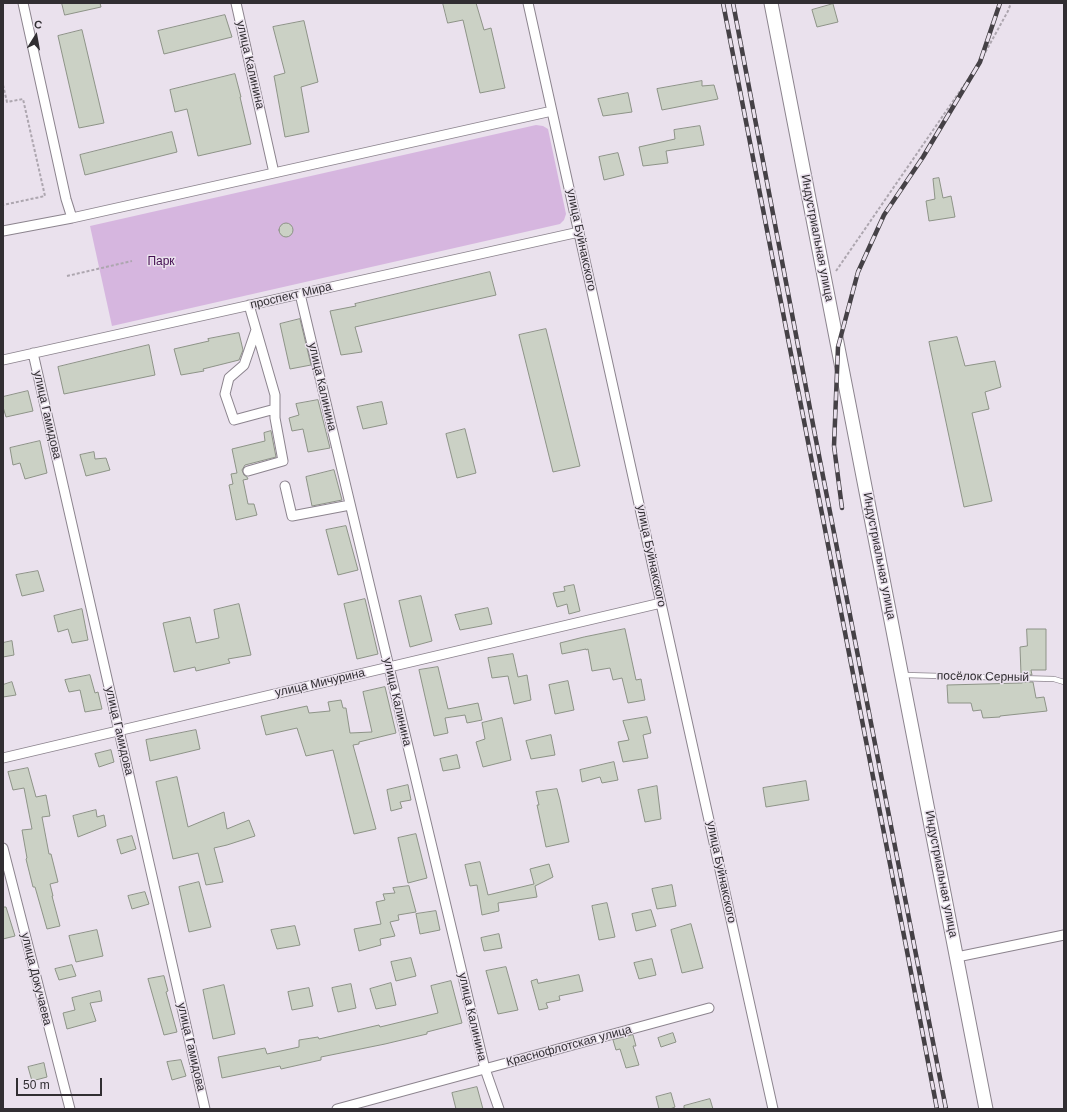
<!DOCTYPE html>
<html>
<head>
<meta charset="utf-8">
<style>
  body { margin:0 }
  #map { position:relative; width:1067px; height:1112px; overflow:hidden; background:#eae1ed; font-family:Arial,sans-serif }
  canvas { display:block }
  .frame { position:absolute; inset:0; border:4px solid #312e32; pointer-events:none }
  .north { position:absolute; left:16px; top:16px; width:40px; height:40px; -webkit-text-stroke:3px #eae1ed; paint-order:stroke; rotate:11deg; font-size:11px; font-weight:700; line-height:16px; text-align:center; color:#312e32 }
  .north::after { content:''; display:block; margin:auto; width:14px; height:18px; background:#312e32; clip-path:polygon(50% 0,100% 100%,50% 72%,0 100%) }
  .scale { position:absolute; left:16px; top:1078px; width:86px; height:18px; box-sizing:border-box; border:2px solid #312e32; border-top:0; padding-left:5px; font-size:12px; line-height:14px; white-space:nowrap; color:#312e32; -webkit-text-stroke:3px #eae1ed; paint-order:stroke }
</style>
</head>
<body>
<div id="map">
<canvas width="1067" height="1112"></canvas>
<div class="frame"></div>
<div class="north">С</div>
<div class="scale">50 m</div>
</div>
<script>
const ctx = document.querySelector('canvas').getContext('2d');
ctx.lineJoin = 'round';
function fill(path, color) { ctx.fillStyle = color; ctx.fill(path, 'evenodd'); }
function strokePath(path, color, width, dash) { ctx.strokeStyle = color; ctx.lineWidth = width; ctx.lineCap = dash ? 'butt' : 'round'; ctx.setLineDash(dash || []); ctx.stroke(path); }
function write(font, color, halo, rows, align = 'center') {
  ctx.font = font + ' Arial,sans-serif'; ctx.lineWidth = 3; ctx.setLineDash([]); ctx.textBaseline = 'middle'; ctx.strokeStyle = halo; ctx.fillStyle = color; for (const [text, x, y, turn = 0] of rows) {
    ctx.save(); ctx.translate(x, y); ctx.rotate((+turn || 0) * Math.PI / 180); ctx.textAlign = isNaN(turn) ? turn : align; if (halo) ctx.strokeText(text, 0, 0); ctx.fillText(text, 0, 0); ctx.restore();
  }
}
fill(new Path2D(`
  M536,125L543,126L548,129L566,214L564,220L560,224L112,326L90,226Z`), '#d6b6df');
const building = new Path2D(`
  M62,3H100L101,7L65,15Z
  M443,3H476L484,30L491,28L505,88L480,93L463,20L448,23Z
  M833,4L838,22L817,27L812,10Z
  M225,15L232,37L164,54L158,31Z
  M304,21L318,82L301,87L309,132L285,137L274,76L285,73L273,27Z
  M82,30L104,123L79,128L58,36Z
  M235,74L241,97H240L251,144L198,156L187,109L175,112L170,90Z
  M702,81V86L714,85L718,99L662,110L657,89Z
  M628,93L632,112L603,116L598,99Z
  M700,126L704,145L666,151L668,163L643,166L639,147L675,139L674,130Z
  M172,132L177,152L85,175L80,155Z
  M618,153L624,175L604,180L599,157Z
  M939,178L943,198L951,196L955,217L929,221L926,201L935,199L933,179Z
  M279 230a7 7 0 1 1 14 0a7 7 0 1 1-14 0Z
  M490,272L496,295L355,327L362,352L341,355L330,311L356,306L355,304Z
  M300,319L311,365L290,369L280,324Z
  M546,329L580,466L553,472L519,335Z
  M239,333L243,350L239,360L203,369L204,371L181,375L174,349L209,341L208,339Z
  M957,337L965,366L995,361L1001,387L985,392L989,409L972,413L992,501L964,507L929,342Z
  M149,345L155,375L64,394L58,367Z
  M28,391L33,411L6,417L3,407V397Z
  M318,400L330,448L308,452L303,429L292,431L289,418L299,415L296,404Z
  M382,402L387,424L363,429L357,407Z
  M465,429L476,473L457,478L446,434Z
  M271,431L276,457L245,465L242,470L244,475L247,477L248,479L243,480L248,504H254L257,515L236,520L229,485L233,484L231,474L237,473L232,449L265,441L264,433Z
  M40,441L47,473L25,479L20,463L13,465L10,448Z
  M94,452L95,459L106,458L110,470L86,476L80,455Z
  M334,470L342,500L312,506L306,477Z
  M346,526L358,570L338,575L326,530Z
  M38,571L44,591L22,596L16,575Z
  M574,585L580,611L569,614L567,604L557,607L553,593L565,591L564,587Z
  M421,596L432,641L410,647L399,601Z
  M365,599L378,654L357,659L344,604Z
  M239,604L251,655L228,659L230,663L196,671L195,667L174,672L163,623L190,617L196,643L219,638L214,610Z
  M488,608L492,624L460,630L455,615Z
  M82,609L88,640L72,643L68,629L58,632L54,616Z
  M625,629L636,680L641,679L645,700L628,703L622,678L613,680L610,668L592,671L588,649L586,650V649L562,654L560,643L584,637Z
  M1027,629H1046V670H1031L1032,675L1021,674L1020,647L1027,646Z
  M12,641L14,655L3,657V643Z
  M513,654L518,677L527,675L531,700L514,704L508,676L492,678L488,658Z
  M438,667L448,709L478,703L482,720L467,723L465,715L445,718L448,733L434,736L419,670Z
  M90,675L95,693L98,692L102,709L85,712L80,690L69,692L65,680Z
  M568,681L574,710L555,714L549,685Z
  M12,682L16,695L3,697V685Z
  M1022,682H1033L1036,698L1044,697L1047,711L1000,716V717L983,718L981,710L973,711L971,703H948L947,685L1022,683Z
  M385,687L396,733L359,742V744L353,745L376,829L354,834L333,750L306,756L297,728L266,735L261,716L307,706L309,713L330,711L328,702L341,700L343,708H346L350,733L372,732L363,692Z
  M647,717L651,733L643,735L648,758L623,762L618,742L629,740L623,721Z
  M502,718L511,760L483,767L476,742L485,739L482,723Z
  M196,730L200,749L150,761L146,740Z
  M551,735L555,755L531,759L526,741Z
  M111,750L114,762L99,767L95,754Z
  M457,755L460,768L443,771L440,759Z
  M614,762L618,780L602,783L600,777L582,782L580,770Z
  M28,768L36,797L46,795L50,816L42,817L49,854H51L58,882L50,884L53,896H52L60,926L47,929L35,887H33L26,859L27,858L22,830L32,829L24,788L13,790L8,772Z
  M177,777L188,827L224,812L227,829L249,820L255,836L227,845L214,848L223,882L206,885L198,853L173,859L156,782Z
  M806,781L809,800L766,807L763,788Z
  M408,785L411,800L400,802L402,808L391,811L387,790Z
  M657,786L661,819L645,822L638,790Z
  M557,789L560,800L569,842L546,847L537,805H539L536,792Z
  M96,810L97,817L104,815L106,826L78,837L73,816Z
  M416,834L427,878L408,883L398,838Z
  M132,836L136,849L121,854L117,840Z
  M480,862L488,895L534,884L530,869L549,864L553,877L535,886L537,897L498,903L499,911L482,915L477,885L470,886L465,865Z
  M199,882L211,927L189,932L179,887Z
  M672,885L676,906L657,909L652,889Z
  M409,886L416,912L398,915L399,920L390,922L395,936L380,939L381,945L359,951L354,929L381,924L376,902L385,900L383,894L395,893L393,888Z
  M145,892L149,904L132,909L128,896Z
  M607,903L615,937L599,940L592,906Z
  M3,907H6L15,936L3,939Z
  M651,910L656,926L636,931L632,914Z
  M436,911L440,930L420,934L416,914Z
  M691,924L703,968L682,973L671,930Z
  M295,926L300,945L277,949L271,930Z
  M97,930L103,956L76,962L69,936Z
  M499,934L502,948L484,951L481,938Z
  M411,958L416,976L396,981L391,962Z
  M652,959L656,975L639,979L634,963Z
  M72,965L76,976L59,980L55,969Z
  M506,967L518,1010L498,1014L486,971Z
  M579,975L583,991L559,996L560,1000L546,1003L548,1008L539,1010L531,981L537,979L538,983Z
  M164,976L168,991L166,992L177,1032L164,1035L148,979Z
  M451,981L462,1023L427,1032V1034L385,1044L321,1057V1060L281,1069L280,1066L222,1078L218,1057L265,1048L267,1054L299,1047V1040L318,1037L319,1039L379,1025L380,1027L438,1013L431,986Z
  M391,983L396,1005L376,1009L370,989Z
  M351,984L356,1008L338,1012L332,988Z
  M224,985L235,1034L213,1039L203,990Z
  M309,988L313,1006L292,1010L288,992Z
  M100,991L102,1001L90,1003L96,1021L67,1029L63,1013L75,1010L72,998Z
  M673,1033L676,1042L661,1047L658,1038Z
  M633,1035L636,1046H633L639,1065L626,1068L620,1049L616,1050L613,1040Z
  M181,1060L186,1076L172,1080L167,1062Z
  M44,1063L47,1077L32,1081L28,1067Z
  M477,1087L483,1109H456L452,1093Z
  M671,1093L675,1107L670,1109H659L656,1097Z
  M710,1099L713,1109H684V1106Z`);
fill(building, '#cbd1c5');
strokePath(building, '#8d9387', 1);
const lane = new Path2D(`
  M904,675L1054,679L1064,682`);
const street = new Path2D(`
  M23,3L66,199L72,218
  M236,3L274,173
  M528,3L773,1109
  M3,231L72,218L552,111
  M300,294L485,1069L499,1109
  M256,330L244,365L229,378L225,394L234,420L275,409
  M33,353L205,1109
  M3,360L579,232
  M248,471L283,461L275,418V395L249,305
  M285,486L292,516L350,505
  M3,758L661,603
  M3,848L70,1109
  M957,957L1064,935
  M337,1109L709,1008`);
const secondary = new Path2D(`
  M771,3L986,1109`);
strokePath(lane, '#8c848e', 6);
strokePath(street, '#8c848e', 11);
strokePath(secondary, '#8c848e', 15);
strokePath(new Path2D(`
  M3,85L7,102L23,99L45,196L3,205
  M836,271L980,62L1008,11L1011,3
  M67,276L132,261`), '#ada6af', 2, [3, 2]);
strokePath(lane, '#fff', 4.5);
strokePath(street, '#fff', 9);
strokePath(secondary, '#fff', 13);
const rail = new Path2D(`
  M723,3L867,746L906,946L937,1109
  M733,3L815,435L946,1109
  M842,508L834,446L838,347L858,272L884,215L923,157L980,62L1000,3`);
strokePath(rail, '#454146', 4.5);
strokePath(rail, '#eae1ed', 3, [9]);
write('12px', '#312e32', '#eae1ed', [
  ["улица Калинина",250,65,77],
  ["Индустриальная улица",817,238,79],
  ["улица Буйнакского",581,240,78],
  ["проспект Мира",291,296,-13],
  ["улица Калинина",322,387,77],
  ["улица Гамидова",47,415,77],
  ["улица Буйнакского",651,556,78],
  ["Индустриальная улица",879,556,79],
  ["посёлок Серный",983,677,1],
  ["улица Мичурина",320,683,-13],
  ["улица Калинина",397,702,77],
  ["улица Гамидова",119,731,77],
  ["улица Буйнакского",721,872,78],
  ["Индустриальная улица",941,874,79],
  ["улица Докучаева",36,979,76],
  ["улица Калинина",472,1017,77],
  ["Краснофлотская улица",569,1046,-15],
  ["улица Гамидова",191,1047,77]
]);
write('12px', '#440f51', '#eae1ed', [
  ["Парк",161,262]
]);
</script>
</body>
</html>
